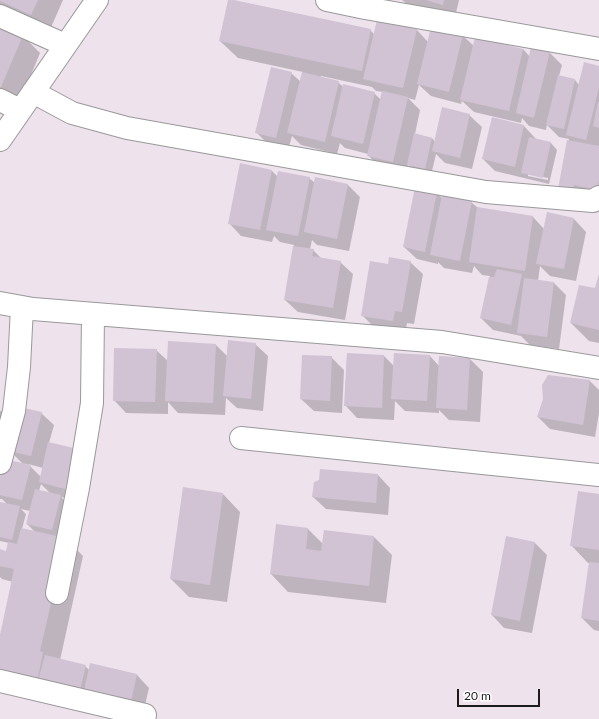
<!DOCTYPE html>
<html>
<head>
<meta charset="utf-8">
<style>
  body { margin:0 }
  #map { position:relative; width:599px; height:719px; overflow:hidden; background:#eee2ed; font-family:Lato,sans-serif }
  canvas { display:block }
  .scale { position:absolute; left:457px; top:689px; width:83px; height:18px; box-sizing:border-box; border:2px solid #1c1c1c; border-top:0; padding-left:5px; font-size:12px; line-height:14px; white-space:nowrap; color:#1c1c1c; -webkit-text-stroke:3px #fff; paint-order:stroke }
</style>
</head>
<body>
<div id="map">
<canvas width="599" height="719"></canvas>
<div class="scale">20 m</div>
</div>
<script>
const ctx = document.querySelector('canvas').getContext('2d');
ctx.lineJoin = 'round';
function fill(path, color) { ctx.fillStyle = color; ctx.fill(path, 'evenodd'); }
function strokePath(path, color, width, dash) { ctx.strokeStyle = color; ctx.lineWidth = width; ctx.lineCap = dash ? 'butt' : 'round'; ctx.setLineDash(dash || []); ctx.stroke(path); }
fill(new Path2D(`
  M0,0H63L49,32L0,11Z
  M402,0H459L455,17L408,5Z
  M0,26L23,36L40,53L19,104L0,97Z
  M370,30L374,34L417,30L428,42L462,35L474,46L523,49L530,57L549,52L562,65L559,76L575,80L579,85L599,67V199L559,188L569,139L559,137L547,125L546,130L529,126L522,118L521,123L474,112L462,101L461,104L431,96L419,85L415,100L408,98L420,110L415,134L432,138L435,142L469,115L482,127L472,169L445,163L436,154L431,175L414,171L408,164L406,174L380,168L368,155V154L345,148L340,143L337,154L301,145L292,136L288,150L269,145L256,132L291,73L301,82L303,72L238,58L220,41ZM321,76L372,87L376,91L383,92L381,100L374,93L343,87L338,82L320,78Z
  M492,119L524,126L536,139V140L551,143L557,150L549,184L495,171L483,159ZM528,174L548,178V180L528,176Z
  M272,171L278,177L309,178L315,183L316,178L348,185L360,197L349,251L317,245L312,240L310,249L313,250L322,259L340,262L353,274L345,320L298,312L285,300L294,245L280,242L274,236L272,242L241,236L229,223Z
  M437,193L443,199L471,202L478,208L533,217L544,229L574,219L586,232L576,281L550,276L540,266L538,281L554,283L566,295L559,349L530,345L521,336L493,330L481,318L490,276L482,275L474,266L472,273L444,268L438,262V264L417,259L404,247Z
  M410,262L423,274L414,324L407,323L405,333L375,328L362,315Z
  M599,276V343L589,341L571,323L595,289Z
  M255,344L268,356L263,411L237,408L226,398L225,415L178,413L168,402V414L126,413L114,400L156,350L168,361L216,345L228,357Z
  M347,354L384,356L395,367L430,356L439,366L440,357L470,359L483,372L480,422L449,420L439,410V413L405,411L395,401L394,420L357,418L345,405Z
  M331,357L344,370L342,413L314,411L301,399Z
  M549,376L590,381L599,390V413L595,437L550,429L538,417L544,399Z
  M0,411L8,413H41L54,425L49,443L81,501L61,497L72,508L65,538L83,556L60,660L85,666L89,670L91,664L137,675L149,688L143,714L54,699L0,640L13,582L2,579L0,577V550L7,552L9,543L0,541V503L8,505L2,499H0ZM13,454L24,465L11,462ZM28,464L43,468L41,477ZM41,484L51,494L39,491ZM21,509L30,511L27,524L35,532L22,529L26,514Z
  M378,475L390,488L388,515L326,509L313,497Z
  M223,494L240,512L227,602L189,597L171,579Z
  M599,495V631L594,630L582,618L590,563H588L571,545Z
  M308,529L323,544L324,531L374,537L392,555L386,603L288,592L271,574Z
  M507,537L535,543L547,555L532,633L504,628L492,615Z`), '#0003');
fill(new Path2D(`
  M0,0H38L31,15L0,1Z
  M228,0H234L371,29L362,71L219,41Z
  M426,0H444L443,5Z
  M377,20L417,29L403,88L363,79Z
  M0,25L23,35L1,87H0Z
  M431,27L463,34L449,92L417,84Z
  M475,37L523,49L509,111L460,100Z
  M531,47L550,51L534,118L516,113Z
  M584,62L599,66V87L586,140L566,135Z
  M271,67L292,72L276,138L255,133Z
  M302,72L339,81L325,142L287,133Z
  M558,75L575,79L564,129L546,125Z
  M343,84L375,92L363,144L331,136Z
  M382,91L408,97L393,162L367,156Z
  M598,102H599V128L593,126Z
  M442,107L470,114L460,158L432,151Z
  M492,117L524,125L515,167L482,159Z
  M414,133L432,138L425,169L407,165Z
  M529,137L551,142L543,178L521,173Z
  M567,140L599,146V180L597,190L574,185L573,191L558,189Z
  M240,163L272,170L260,230L228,224Z
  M278,171L310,177L298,236L266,230Z
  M315,177L348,184L337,239L304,232Z
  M415,187L437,192L425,252L403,247Z
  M442,195L472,201L460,261L430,255Z
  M477,207L533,216L525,271L469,262Z
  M547,212L574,218L564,269L536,264Z
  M293,246L314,249L312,256L341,261L333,308L284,300Z
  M389,257L411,261L402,312L395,311L393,321L361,316L370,261L388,264Z
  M497,269L522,274L511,325L480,318L489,277H494Z
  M599,274V330L570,323L579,285L595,288Z
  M524,278L554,282L547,337L517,333Z
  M228,340L256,343L251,399L223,396Z
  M168,341L216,344L213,403L165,401Z
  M114,348L157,349L155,402L113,401Z
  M347,353L384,355L382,408L344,406Z
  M394,353L430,355L427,401L391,399Z
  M302,355L332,356L330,401L300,399Z
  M439,356L470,358L467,410L436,408Z
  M548,375L590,380L583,425L537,417L543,399L542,385Z
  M19,407L42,412L31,456L9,451Z
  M48,442L78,449L69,490L39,482Z
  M4,459L31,465L22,500L0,495V474Z
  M320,469L378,474L376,503L312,497L314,482L319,480Z
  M183,487L223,493L210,585L170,579Z
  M35,489L61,495L52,530L26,524Z
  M578,491L599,494V550L570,546Z
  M0,502L20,506L12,540L0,537Z
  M276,524L308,528L306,549L321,551L324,530L374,536L369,586L270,574Z
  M21,528L66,538L40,651L43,652L37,682L0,673V635L14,569L0,566V549L6,551L8,542L17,544Z
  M506,536L535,542L520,621L491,615Z
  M589,562L599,563V621L581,618Z
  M45,655L86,665L80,690L38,681Z
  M90,663L137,674L131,702L84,691Z`), '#d1c2d4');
const minor = new Path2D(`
  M327,0L365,8L599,49
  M0,16L65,45
  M33,92L72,113L127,128L486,192L593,201L599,197
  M0,100L20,110
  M0,140L97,0
  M0,303L33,309L442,342L599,368
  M241,438L599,475
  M0,463L14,411L19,367L22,307
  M57,593L78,488L92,403L93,314
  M0,681L145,715`);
strokePath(minor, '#999', 24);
strokePath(minor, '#fff', 22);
</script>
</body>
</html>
